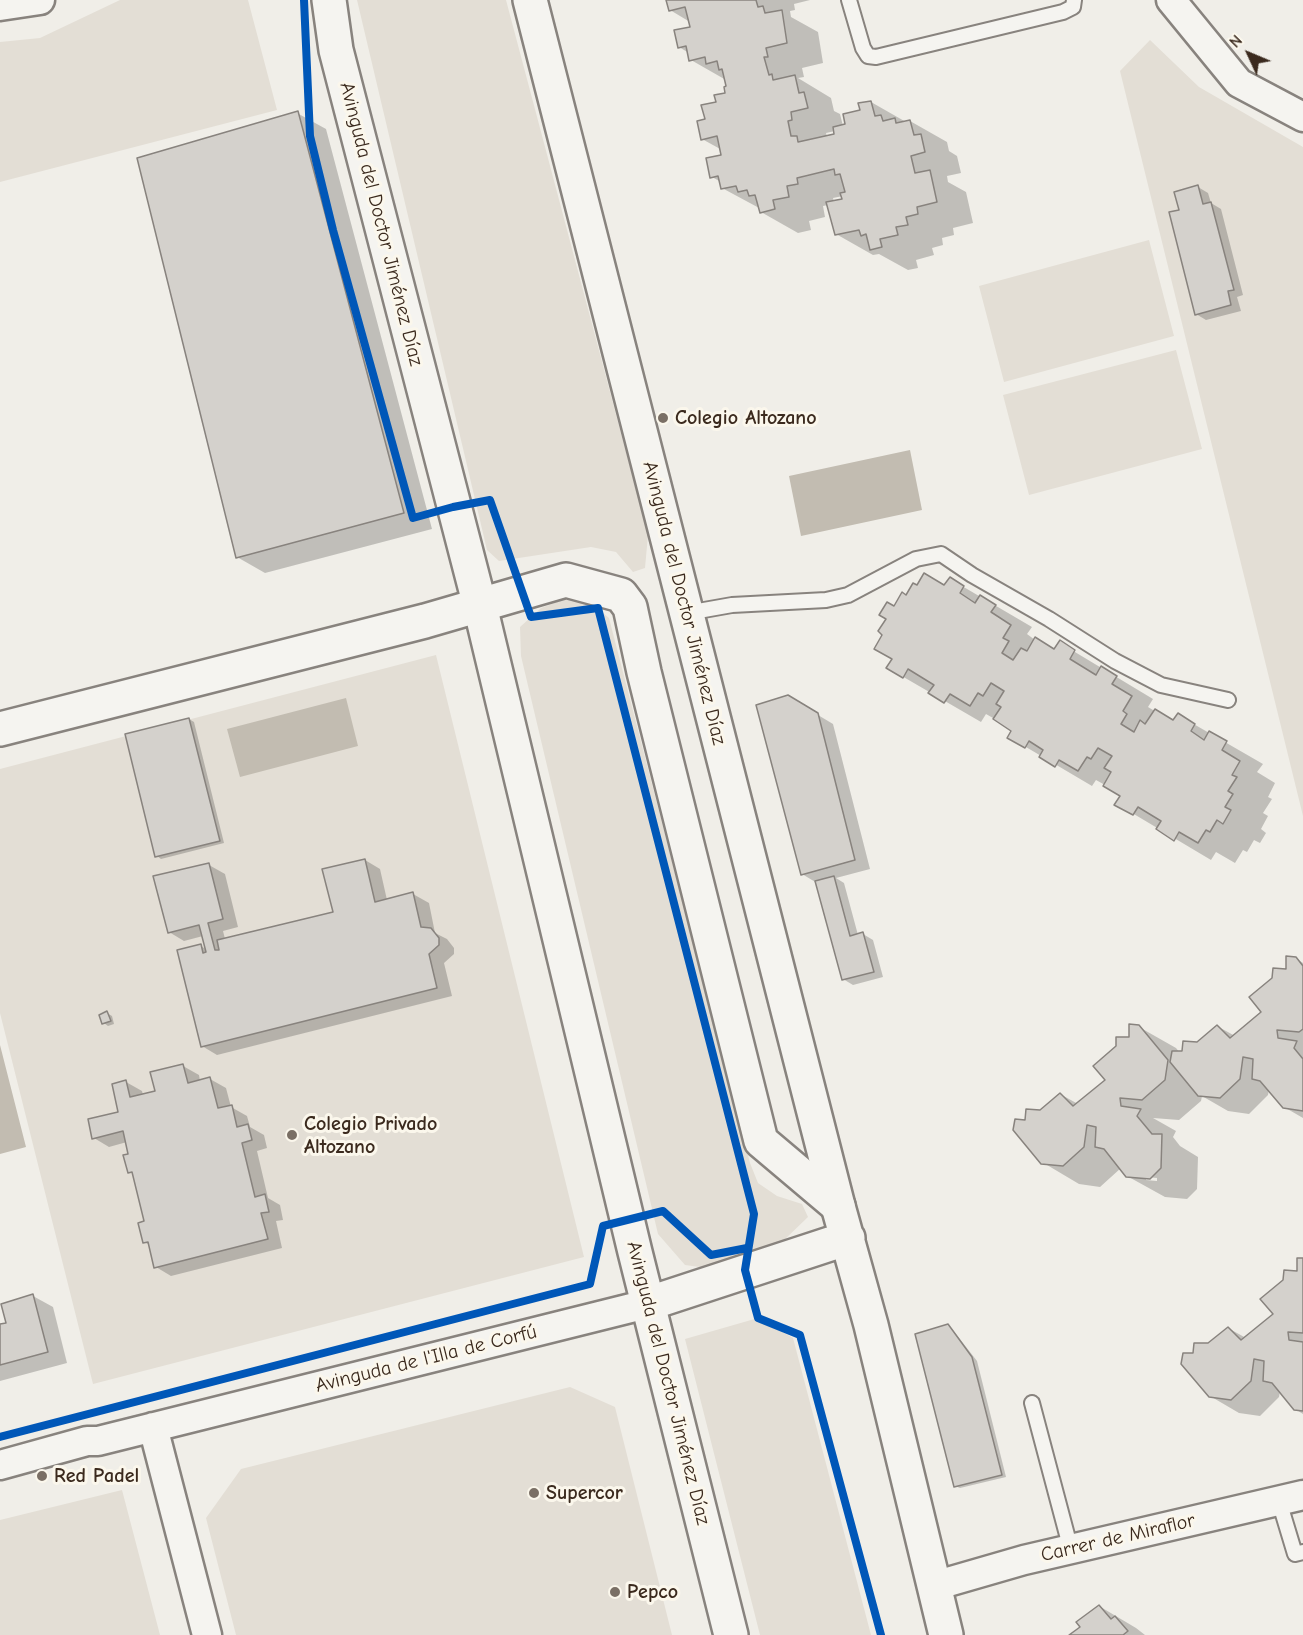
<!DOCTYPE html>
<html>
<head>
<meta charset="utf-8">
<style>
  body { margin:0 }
  #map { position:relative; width:1303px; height:1635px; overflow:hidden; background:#f0eee8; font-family:"Comic Neue",sans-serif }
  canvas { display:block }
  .north { position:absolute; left:1219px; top:24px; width:60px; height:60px; -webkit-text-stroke:4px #fbf7ec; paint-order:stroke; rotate:314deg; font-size:16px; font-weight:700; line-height:24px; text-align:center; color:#3b2a1e }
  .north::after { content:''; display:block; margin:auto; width:21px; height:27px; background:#3b2a1e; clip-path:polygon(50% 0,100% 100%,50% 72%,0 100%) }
</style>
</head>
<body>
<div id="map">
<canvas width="1303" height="1635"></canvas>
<div class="north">N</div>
</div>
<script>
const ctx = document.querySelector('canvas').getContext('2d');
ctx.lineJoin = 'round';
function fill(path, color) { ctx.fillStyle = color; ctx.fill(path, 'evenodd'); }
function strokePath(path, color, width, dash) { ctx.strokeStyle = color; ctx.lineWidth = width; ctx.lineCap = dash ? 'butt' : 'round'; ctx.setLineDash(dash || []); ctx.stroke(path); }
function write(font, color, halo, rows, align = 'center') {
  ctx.font = font + ' "Comic Neue",sans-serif'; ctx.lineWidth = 6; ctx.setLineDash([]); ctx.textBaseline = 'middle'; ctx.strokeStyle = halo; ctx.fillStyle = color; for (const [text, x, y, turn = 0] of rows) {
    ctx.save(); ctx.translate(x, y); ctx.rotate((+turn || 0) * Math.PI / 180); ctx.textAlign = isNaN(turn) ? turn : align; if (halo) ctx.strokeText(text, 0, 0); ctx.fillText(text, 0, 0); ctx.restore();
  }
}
fill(new Path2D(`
  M120,0H248L277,110L0,182V42L40,38Z
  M357,0H506L648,535L645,568L633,572L616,552L591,547L499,561L487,550Z
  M1150,40L1199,87L1303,147V816L1120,71Z
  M1149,240L1174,336L1004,382L979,286Z
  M1176,350L1202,449L1029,495L1003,395Z
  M570,597L590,602L609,618L750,1163L758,1183L777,1196L802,1204L808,1217L781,1243L707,1268L685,1265L658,1234L521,656L520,627L541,608Z
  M436,655L584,1257L93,1384L0,1013V769Z
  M758,1318L793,1338L871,1635H760L685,1339Z
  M570,1387L615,1407L672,1635H236L206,1518L241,1469Z
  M122,1490L160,1635H0V1520Z`), '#e3ded5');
fill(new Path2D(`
  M910,450L922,510L801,536L789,476Z
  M346,698L358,746L240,777L227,729Z
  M0,1045L26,1147L0,1154Z`), '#c2bcb1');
fill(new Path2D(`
  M668,0H810L794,4L795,10L790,11L791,17L818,32L823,63L802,68L804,77L798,78L831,98L834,111L840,114L843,126L871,102L906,122L910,121L947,142L949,151L957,156L961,173L947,176L948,182L966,192L973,223L953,228L954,235L942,238L943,245L932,248L934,255L916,260L918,268L908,270L879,254L873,255L836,234L828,205L823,206L825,217L809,221L811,230L798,233L761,212V209L722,188L721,182L712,177L723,156L722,150L702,139L707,120L718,103L727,94L726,80L691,60L689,53L679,47L692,28L690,22L670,10ZM835,131L836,135L827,137L826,133ZM843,196V200L834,202L833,198Z
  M297,113L326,129L432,529L265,573L237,557Z
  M1198,187L1208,193L1211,203L1221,209L1243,295L1237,297L1241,311L1206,320L1196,314Z
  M950,579L1032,627L1027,634L1035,640L1055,651L1060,643L1153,699L1148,707L1173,722L1178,715L1263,764L1257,772L1275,783L1268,797L1272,799L1263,813L1268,816L1261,829L1266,833L1260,843L1254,840L1247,852L1243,850L1235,863L1216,852L1211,860L1117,804L1122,796L1105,785L1096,780L1092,786L1009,737L1014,730L986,714L981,722L888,668L894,659V608L907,597L945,587Z
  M788,697L833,724L870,869L836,878L844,883L858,935L863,934L873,940L883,977L853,985L843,979L817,883L802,874Z
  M189,719L194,722L224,843L161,859L157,856Z
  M365,860L380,869L387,900L413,894L429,903L435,933L447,939L454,948V954L444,963L452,996L217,1055L202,1046L201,946L207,950L203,936L184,941L169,932L209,865L225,874L238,927L223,931L225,939L334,913Z
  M1295,958L1303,963V1118L1284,1107L1269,1089L1268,1095L1249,1114L1228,1111L1202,1096L1201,1101L1179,1120L1153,1118L1176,1131L1173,1137L1180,1146L1198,1157L1197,1189L1187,1199L1165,1197L1127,1176L1121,1168L1100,1187L1079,1184L1042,1162L1027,1121L1060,1094L1078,1104L1107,1080L1139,1027L1176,1048L1180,1053L1197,1043L1217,1026L1235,1036L1264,1012ZM1146,1177L1157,1178V1181L1146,1180Z
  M107,1013L112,1016L114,1024L108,1026L104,1023Z
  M183,1066L199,1075L200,1081L210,1079L226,1088L231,1107L247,1116L250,1127L264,1135L267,1148L257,1151L268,1198L280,1205L283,1220L276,1221L282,1248L171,1276L156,1267L150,1245L144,1242L146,1222L135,1175L130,1172V1155L127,1142L109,1147L94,1138L120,1113L126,1082L142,1091L143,1095L157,1092Z
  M1303,1260V1414L1295,1409L1280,1391L1279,1397L1260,1416L1239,1413L1210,1396L1194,1355L1228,1328L1246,1338L1275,1314L1298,1273Z
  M33,1296L53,1307L67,1363L0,1381V1326L8,1325Z
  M947,1326L952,1329L977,1361L1006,1477L960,1488L955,1486Z
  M1099,1606L1136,1628L1145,1635H1072L1082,1627Z`), '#0003');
const building = new Path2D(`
  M666,0H756L758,7L763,6L765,13L782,10L787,43L766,48L768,57H764L769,75L772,74L773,80L795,75L799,93L804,92L808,108L791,112L792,120L788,121L791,136H797L798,142L834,134L833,127L845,124L843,114L860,110L858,103L871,101L875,116L881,115L883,121L895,118L896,123L910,120L914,135L921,134L925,152L911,156L915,173L930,170L937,202L917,207L918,214L906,217L908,225L896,227L898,235L880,239L882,247L870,250L866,234L861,236L859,230L835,235L826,202L842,199L840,193L845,192L840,174L835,175L834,169L797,178L798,184L787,186L789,197L773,200L775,209L760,213L755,195L749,196L747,190L738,192L736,186L721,189L718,176L710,178L706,158L721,155L717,136L701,140L697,121L705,119L701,105L716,102L714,95L725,93L724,87L726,86L722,69L719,70L717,61L706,64L705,57L689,61L686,46L678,48L674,30L690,27L685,7L669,11Z
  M298,111L404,513L236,558L137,158Z
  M1198,185L1203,204L1211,202L1234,290L1228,291L1231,305L1195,315L1169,212L1179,210L1174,192Z
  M924,573L944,585L950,577L964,586L960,593L975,603L980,595L996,605L991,612L1011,625L1003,638L1009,641L1002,653L1013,660L1021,648L1027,651L1035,637L1054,649L1060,640L1075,650L1070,659L1096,675L1101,666L1117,676L1112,684L1132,696L1123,711L1127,714L1121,724L1134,732L1140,720L1145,724L1155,709L1173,720L1178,713L1195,724L1191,731L1204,740L1209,731L1227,741L1222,750L1240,761L1232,775L1237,777L1228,791L1233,794L1225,807L1231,810L1223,824L1217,820L1210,832L1206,830L1198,843L1179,832L1174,841L1156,829L1161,821L1138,807L1133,815L1114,805L1120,796L1103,786L1111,772L1104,768L1112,756L1098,748L1091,759L1087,757L1078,771L1059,760L1055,767L1039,757L1043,750L1029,741L1025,748L1007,738L1011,731L993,719L1001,707L996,704L1004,691L991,683L983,696L978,693L970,706L950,694L944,703L928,693L934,685L908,669L903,678L886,668L892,659L874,649L882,635L878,631L886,619L879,615L887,602L894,606L902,592L906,595L913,583L917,585Z
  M788,695L818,713L855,860L801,875L756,705Z
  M189,718L220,841L155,857L125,734Z
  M365,859L375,902L413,892L421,927L431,928L439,938V945L429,954L437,988L201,1047L177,950L201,944L203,953L206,952L199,925L168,933L153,876L209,863L223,919L208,923L215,950H219L217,940L333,912L322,869Z
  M834,876L850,936L863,932L874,972L842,980L815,881Z
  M1286,956L1296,957L1303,966V1029L1299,1032L1277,1030L1278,1038L1297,1041L1294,1048L1303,1059V1111L1283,1108L1260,1081L1252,1079L1253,1059L1243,1057L1240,1079L1220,1098L1198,1096L1170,1062L1172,1051H1182L1183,1041L1197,1042L1217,1025L1230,1038L1261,1012L1249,997L1272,978L1273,968L1286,969Z
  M107,1011L111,1021L102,1024L99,1015Z
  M1129,1024L1139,1025L1168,1060L1165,1080L1142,1100L1120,1098L1121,1106L1141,1109L1137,1116L1152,1134H1162L1161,1168L1150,1179L1126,1177L1104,1149L1095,1147L1096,1127L1087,1125L1084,1147L1063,1166L1041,1164L1013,1130L1015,1119L1025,1120L1026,1109L1040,1110L1060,1093L1073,1106L1105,1080L1093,1066L1116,1046V1037H1129Z
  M183,1064L188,1083L210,1077L218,1108L232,1105L237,1127L248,1124L252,1140L242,1143L255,1197L265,1194L269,1212L261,1213L268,1239L154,1268L148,1242L143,1243L138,1223L144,1221L132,1172L128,1173L123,1155L128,1154L123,1131L92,1139L88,1119L118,1112L112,1084L126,1080L130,1097L155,1091L150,1072Z
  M1297,1258H1303V1333L1288,1332L1289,1340L1303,1342V1411L1294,1410L1272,1383L1263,1381L1264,1361L1254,1359L1251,1381L1231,1400L1209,1397L1181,1364L1183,1353H1193L1194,1343H1208L1228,1327L1241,1340L1273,1314L1260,1299L1283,1280L1284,1270L1297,1271Z
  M33,1294L48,1352L0,1365V1324L6,1323L1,1304Z
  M948,1324L972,1357L1002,1475L954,1487L915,1334Z
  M1099,1605L1111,1619L1115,1616L1128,1631L1123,1635H1069L1080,1627L1076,1622Z`);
fill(building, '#d4d1cc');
strokePath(building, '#88837e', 1.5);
const lane = new Path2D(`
  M849,0L863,48L868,56L876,57L1063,12L1073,7L1074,0
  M687,613L732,605L826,600L848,595L916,559L941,554L972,575L1049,619L1115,661L1161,685L1228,700
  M1032,1403L1071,1550
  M1279,1501L1295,1554L1303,1552`);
const street = new Path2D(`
  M1171,0L1239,83L1303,117
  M0,6L40,0
  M153,1427L207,1635
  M0,1465L87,1441H98L647,1304
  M934,1586L1024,1560L1303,1495`);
const secondary = new Path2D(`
  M0,729L425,621L566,580L621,595L630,607L644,672L761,1141L838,1206`);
const primary = new Path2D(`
  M329,0L336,50L480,606L635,1252L731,1635
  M530,0L838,1206L871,1325L946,1635
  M647,1304L848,1238`);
strokePath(lane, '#88837e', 18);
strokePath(street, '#88837e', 33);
strokePath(secondary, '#88837e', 38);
strokePath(primary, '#88837e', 38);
strokePath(lane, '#f5f4f0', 14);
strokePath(street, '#f5f4f0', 28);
strokePath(secondary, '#f5f4f0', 33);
strokePath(primary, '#f5f4f0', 33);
strokePath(new Path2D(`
  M304,0L310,136L333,230L413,518L453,507L490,500L531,617L598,608L754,1214L745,1270L758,1318L800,1335L881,1635
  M0,1437L590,1284L603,1226L663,1211L711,1255L747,1248`), '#0057b8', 8);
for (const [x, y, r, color] of [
  [663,418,6,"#7a6f65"],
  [292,1135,6,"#7a6f65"],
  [42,1476,6,"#7a6f65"],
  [534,1493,6,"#7a6f65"],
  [615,1592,6,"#7a6f65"]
]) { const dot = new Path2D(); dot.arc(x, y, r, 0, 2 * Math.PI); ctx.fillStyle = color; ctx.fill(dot); strokePath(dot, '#fbf7ec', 2); }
write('20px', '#3b2a1e', '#fbf7ec', [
  ["Avinguda del Doctor Jiménez Díaz",381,224,76],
  ["Avinguda del Doctor Jiménez Díaz",684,603,76],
  ["Avinguda de l'Illa de Corfú",426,1359,-14],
  ["Avinguda del Doctor Jiménez Díaz",668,1383,76],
  ["Carrer de Miraflor",1118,1538,-13]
]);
write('bold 20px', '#3b2a1e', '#fbf7ec', [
  ["Colegio Altozano",675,418],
  ["Colegio Privado",304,1124],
  ["Altozano",304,1147],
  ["Red Padel",54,1476],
  ["Supercor",546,1493],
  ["Pepco",627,1592]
], 'left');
</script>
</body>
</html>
